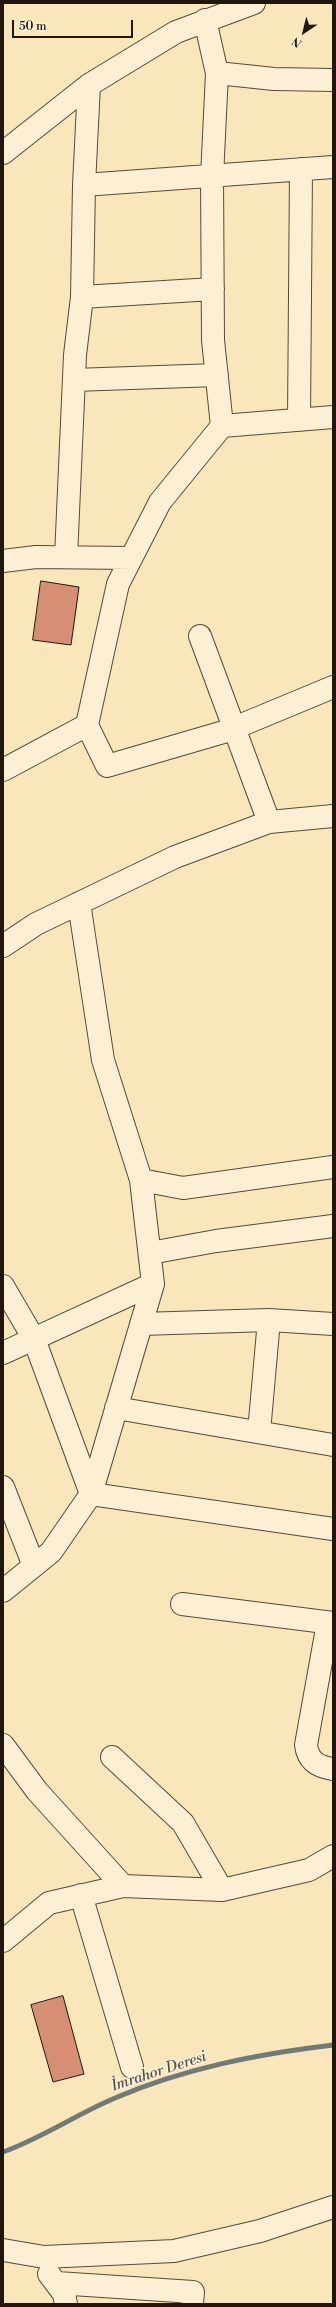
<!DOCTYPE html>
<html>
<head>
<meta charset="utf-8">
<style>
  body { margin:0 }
  #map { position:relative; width:336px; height:2307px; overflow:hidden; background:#fae6bb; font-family:"Libre Bodoni",serif }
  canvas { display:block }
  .frame { position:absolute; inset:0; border:4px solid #21160c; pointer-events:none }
  .north { position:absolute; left:284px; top:12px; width:40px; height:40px; -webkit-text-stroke:3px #fcefd3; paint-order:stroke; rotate:215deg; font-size:11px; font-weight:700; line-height:16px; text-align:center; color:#21160c }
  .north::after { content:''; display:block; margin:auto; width:14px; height:18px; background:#21160c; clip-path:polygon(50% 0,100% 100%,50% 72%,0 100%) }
  .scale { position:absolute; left:12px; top:20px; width:121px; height:18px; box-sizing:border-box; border:2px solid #21160c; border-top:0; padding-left:5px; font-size:12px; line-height:14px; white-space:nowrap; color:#21160c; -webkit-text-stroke:3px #fcefd3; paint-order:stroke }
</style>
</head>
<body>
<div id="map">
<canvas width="336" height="2307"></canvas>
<div class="frame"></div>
<div class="north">N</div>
<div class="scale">50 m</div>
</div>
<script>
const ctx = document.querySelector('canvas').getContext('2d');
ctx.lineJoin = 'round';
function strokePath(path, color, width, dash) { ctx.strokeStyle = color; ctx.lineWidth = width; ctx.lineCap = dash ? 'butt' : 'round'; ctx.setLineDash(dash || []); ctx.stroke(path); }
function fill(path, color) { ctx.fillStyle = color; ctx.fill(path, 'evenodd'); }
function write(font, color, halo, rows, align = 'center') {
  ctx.font = font + ' "Libre Bodoni",serif'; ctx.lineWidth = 3; ctx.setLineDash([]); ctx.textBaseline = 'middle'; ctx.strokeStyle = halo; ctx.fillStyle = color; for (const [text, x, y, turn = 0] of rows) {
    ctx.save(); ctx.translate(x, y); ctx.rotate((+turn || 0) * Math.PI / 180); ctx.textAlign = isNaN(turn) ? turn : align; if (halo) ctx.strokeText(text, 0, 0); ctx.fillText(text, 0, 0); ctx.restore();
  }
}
strokePath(new Path2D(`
  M3,2152C42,2138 77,2114 115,2098C185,2068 258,2054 333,2045`), '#707a76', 5);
const building = new Path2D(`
  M41,581L79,587L71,645L33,640Z
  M63,1996L84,2074L53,2082L31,2005Z`);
fill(building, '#d68f74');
strokePath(building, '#21160c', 1);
const minor = new Path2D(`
  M205,20L217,73L212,177L213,340L222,426L333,417
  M217,73L274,79L333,80
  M3,153L89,85L176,32L254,3
  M84,185L333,167
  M82,297L213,289
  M74,380L217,375
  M299,420L301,169
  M222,426L160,502L118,584L87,725L107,766L227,731L333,687
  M66,557L75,355L82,297L84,185L89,85
  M3,561L36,557L131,558
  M200,636L269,822
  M3,770L87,725
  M3,946L36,924L175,857L269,822L333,816
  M141,1180L183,1188L333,1167
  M150,1253L216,1241L333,1226
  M3,1286L34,1339L91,1494L333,1529
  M141,1324L269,1320L333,1324
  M3,1353L153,1284
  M116,1408L333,1445
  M259,1432L269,1320
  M3,1487L34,1566
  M3,1591L51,1552L91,1494L153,1284L141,1180L103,1060L79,903
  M182,1604L333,1623
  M328,1623L306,1745C308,1761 318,1767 333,1769
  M3,1745L37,1791L123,1886
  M112,1757L183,1823L222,1890
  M81,1895L132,2067
  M3,1941L49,1903L123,1886L222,1890L309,1870L333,1856
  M3,2250L44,2257L174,2251L260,2231L333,2207
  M49,2274L64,2294L66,2304
  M57,2283L193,2292L192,2304`);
strokePath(minor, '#574a38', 24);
strokePath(minor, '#fcefd3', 22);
write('italic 15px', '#4f504a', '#fcefd3', [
  ["İmrahor Deresi",159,2072,-18]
]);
</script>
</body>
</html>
